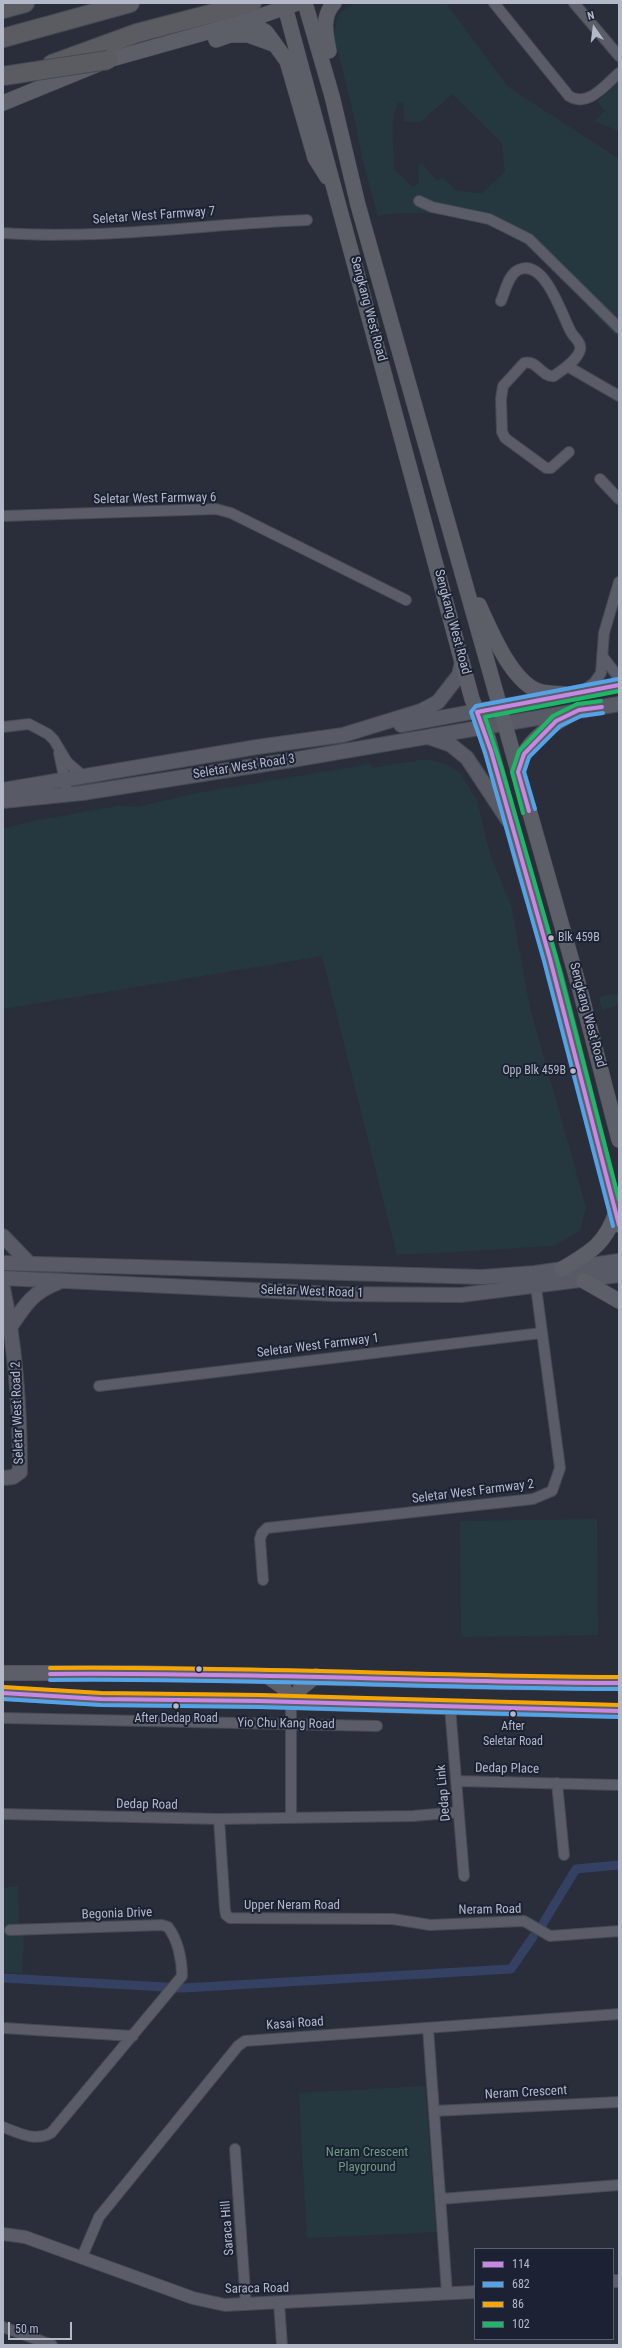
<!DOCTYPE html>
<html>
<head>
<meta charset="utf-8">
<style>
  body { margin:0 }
  #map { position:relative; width:622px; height:2348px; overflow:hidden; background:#292e3a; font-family:"Roboto Condensed",sans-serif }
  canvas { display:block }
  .frame { position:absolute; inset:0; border:4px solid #b4b9ca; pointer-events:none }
  .legend { position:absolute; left:474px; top:2248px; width:140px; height:92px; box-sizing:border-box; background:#1c2234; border:1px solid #595e70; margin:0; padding:5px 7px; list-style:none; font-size:12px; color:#b4b9ca }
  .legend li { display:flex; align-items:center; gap:8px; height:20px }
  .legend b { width:20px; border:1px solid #595e70 }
  .north { position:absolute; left:574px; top:8px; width:40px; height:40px; -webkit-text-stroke:3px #1c2234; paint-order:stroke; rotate:346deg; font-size:11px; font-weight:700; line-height:16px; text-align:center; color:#b4b9ca }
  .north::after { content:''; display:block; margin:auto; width:14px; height:18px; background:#b4b9ca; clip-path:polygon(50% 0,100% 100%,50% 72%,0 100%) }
  .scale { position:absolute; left:8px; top:2322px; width:64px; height:18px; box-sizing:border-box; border:2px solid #b4b9ca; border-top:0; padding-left:5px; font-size:12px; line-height:14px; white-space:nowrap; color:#b4b9ca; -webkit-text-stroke:3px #1c2234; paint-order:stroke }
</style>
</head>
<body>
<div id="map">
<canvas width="622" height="2348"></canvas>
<div class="frame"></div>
<ul class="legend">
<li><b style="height:5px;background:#c787e3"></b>114</li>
<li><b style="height:5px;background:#53a3e8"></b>682</li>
<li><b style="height:5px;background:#f7a600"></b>86</li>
<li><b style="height:5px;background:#1ab867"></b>102</li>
</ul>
<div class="north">N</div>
<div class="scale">50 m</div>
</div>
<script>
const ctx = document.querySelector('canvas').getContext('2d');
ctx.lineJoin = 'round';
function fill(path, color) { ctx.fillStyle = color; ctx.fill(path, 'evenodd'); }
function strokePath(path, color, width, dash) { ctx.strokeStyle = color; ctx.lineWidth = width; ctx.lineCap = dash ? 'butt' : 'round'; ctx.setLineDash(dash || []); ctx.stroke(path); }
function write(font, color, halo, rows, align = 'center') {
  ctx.font = font + ' "Roboto Condensed",sans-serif'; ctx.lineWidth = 4; ctx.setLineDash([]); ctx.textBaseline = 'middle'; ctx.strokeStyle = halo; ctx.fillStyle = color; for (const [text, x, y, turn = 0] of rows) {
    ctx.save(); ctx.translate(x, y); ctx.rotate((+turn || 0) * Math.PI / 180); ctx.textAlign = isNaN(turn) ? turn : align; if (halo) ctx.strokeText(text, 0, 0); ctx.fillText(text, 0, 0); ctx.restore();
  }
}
fill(new Path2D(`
  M355,3H446L508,87L619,159V339C594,315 573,287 548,263C507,221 434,205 378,216L363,162L351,103L334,37L337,18L343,11ZM452,94L502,143L505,172L482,193L457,191L442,177L437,181L422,163L418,166L419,184L412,186L394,170C395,146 388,125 398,103L403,102L404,121L420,122Z
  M619,82V131L594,121L605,111L597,101Z
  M426,759L447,765L460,773L477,800L490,855L511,905L530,1008L586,1207L580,1231L553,1246L397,1255L322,956L3,1009V829L27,822L118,806L138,807L197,793L371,764L372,768Z
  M612,994H619V1005L602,1010L599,997Z
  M597,1519L598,1635L461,1637L460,1521Z
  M18,1886L19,1921L24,1938L22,1973L3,1972V1888Z
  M425,2086L436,2232L307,2238L299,2093Z`), '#26383f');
strokePath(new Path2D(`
  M542,1925L576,1869L619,1865
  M3,1978L183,1988L511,1969L533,1937`), '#354163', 9);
const minor = new Path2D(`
  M494,3L569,96C588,108 605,85 619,73
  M574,3L619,56
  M419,201L432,207L489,219L529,239L619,328
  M3,233C104,240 206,224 307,220
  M501,301C505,292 508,275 518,270C545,257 562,316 571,332C574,338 582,342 580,350C577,361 562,370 554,376C542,378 537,359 524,363L503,386L501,399L502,432L505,438L546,468H551L569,452
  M567,366L619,396
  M600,479L619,499
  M3,516L216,509L231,513L406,600
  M603,657L619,678
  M584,690L594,683L601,673L604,633L619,582
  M3,727L29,724L48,734L54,740L67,762L83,776
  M59,753L66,786
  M99,1386L541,1333
  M263,1580L260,1539L262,1533L267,1528L533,1499L552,1491L560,1468L536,1287
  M450,1707L464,1876
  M3,1718L377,1726
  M457,1781L619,1785
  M557,1783L564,1855
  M3,1814L219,1819L413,1816L459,1812
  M291,1817V1702
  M219,1819L225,1910L226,1915L230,1918L393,1919L430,1925L524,1921L550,1936L619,1931
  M3,2028L133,2036
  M428,2028L447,2293
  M434,2111L619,2102
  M3,2127C19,2133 35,2142 51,2133L182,1976C182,1960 178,1940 168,1927L162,1925L10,1930
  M235,2149L246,2305
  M440,2199L619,2185
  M82,2257L99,2217L238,2046L245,2041L619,2014
  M279,2303L282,2345
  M3,2327L52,2345`);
const tertiary = new Path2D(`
  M3,2234L25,2237L193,2298L225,2305L475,2292
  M613,2281H619`);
const secondary = new Path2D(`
  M401,725L619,685
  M428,737L451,745L467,758L508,820
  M3,790L257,747L343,735L421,711L438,702L459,675L462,662
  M3,801L82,793L292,760L619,704
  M3,1236L30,1264
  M3,1263L482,1277L535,1273L619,1261
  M3,1278L335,1294L461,1295L619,1275
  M3,1288C16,1349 20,1409 20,1472L13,1477L3,1478
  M11,1326C25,1305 33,1292 57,1283`);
const primary = new Path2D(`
  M284,3L472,699L488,738L524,871L556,976L619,1225
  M305,3L332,96L358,205L580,990L619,1140
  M243,22L252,24L266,32L287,61L315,158L327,177
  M216,40L230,35H248L273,44
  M329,51C326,35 321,17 334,3
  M3,103L108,60L243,22L295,4
  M479,605C491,631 510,678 536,690C544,694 555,693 564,694
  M518,772C520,766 521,759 524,754C535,734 559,720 579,710
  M562,1269C589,1253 606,1244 616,1212
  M584,1281L619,1301
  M3,1673H141L491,1682L619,1683
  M267,1676L283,1687L291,1702
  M3,1693L101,1699L259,1701L441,1707L619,1711
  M291,1702L302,1687L316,1676`);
const motorway = new Path2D(`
  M3,9L25,3
  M3,38L130,3
  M52,64L137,33L252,3`);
strokePath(minor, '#464952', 12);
strokePath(tertiary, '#464952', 14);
strokePath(secondary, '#464952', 16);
strokePath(primary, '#474b55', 16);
strokePath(motorway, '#464a54', 20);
strokePath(minor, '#5a5d67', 10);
strokePath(tertiary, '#5a5d67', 12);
strokePath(secondary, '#585b65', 14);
strokePath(primary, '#5d5f68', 15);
strokePath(motorway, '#5b5c61', 18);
const motorwayBridge = new Path2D(`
  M3,76L108,60`);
strokePath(motorwayBridge, '#464a54', 20, []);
strokePath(motorwayBridge, '#5b5c61', 18);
strokePath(new Path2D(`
  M619,685L477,712L491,751L550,959L619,1225
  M529,811L518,772L524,754L556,721L579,710L602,707
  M50,1674C240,1672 429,1682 619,1683
  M3,1693L101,1699L259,1701L619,1711`), '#c787e3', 4);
strokePath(new Path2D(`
  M535,809L524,772L529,757L560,726L581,716L603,713
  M613,1226L544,961L485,753L471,712L476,706L618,679
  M50,1680C240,1678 429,1688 619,1689
  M3,1699L101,1705L259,1707L619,1717`), '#53a3e8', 4);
strokePath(new Path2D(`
  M50,1668C240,1666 429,1676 619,1677
  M3,1687L101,1693L259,1695L619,1705`), '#f7a600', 4);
strokePath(new Path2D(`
  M619,691L485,717L502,769L556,957L619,1200
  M523,813L512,772L519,751L553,716L577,704L601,701`), '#1ab867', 4);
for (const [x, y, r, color] of [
  [551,938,3.5,"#b4b9ca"],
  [573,1071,3.5,"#b4b9ca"],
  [199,1669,3.5,"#b4b9ca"],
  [176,1706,3.5,"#b4b9ca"],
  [513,1714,3.5,"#b4b9ca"]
]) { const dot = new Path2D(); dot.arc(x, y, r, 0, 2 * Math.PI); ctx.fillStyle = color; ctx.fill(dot); strokePath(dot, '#1c2234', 1.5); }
write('12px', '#b4b9ca', '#1c2234', [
  ["Blk 459B",558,938,"left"],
  ["Opp Blk 459B",566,1071,"right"],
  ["After Dedap Road",176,1719],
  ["After",513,1727],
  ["Seletar Road",513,1742]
]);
write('13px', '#b4b9ca', '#1c2234', [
  ["Seletar West Farmway 7",154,216,-4],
  ["Sengkang West Road",368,309,75],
  ["Seletar West Farmway 6",155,499,-1],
  ["Sengkang West Road",452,622,75],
  ["Seletar West Road 3",244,767,-9],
  ["Sengkang West Road",587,1015,75],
  ["Seletar West Road 1",312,1292,2],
  ["Seletar West Farmway 1",318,1346,-7],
  ["Seletar West Road 2",18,1413,-92],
  ["Seletar West Farmway 2",473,1492,-7],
  ["Yio Chu Kang Road",286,1724,1],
  ["Dedap Place",507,1769,1],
  ["Dedap Link",444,1793,-95],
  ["Dedap Road",147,1805,1],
  ["Upper Neram Road",292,1906],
  ["Neram Road",490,1910,-1],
  ["Begonia Drive",117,1914,-2],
  ["Kasai Road",295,2024,-4],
  ["Neram Crescent",526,2093,-3],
  ["Saraca Hill",228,2228,-94],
  ["Saraca Road",257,2289,-1]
]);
write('13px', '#6a9c7e', '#1c2234', [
  ["Neram Crescent",367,2153],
  ["Playground",367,2168]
]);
</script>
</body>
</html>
